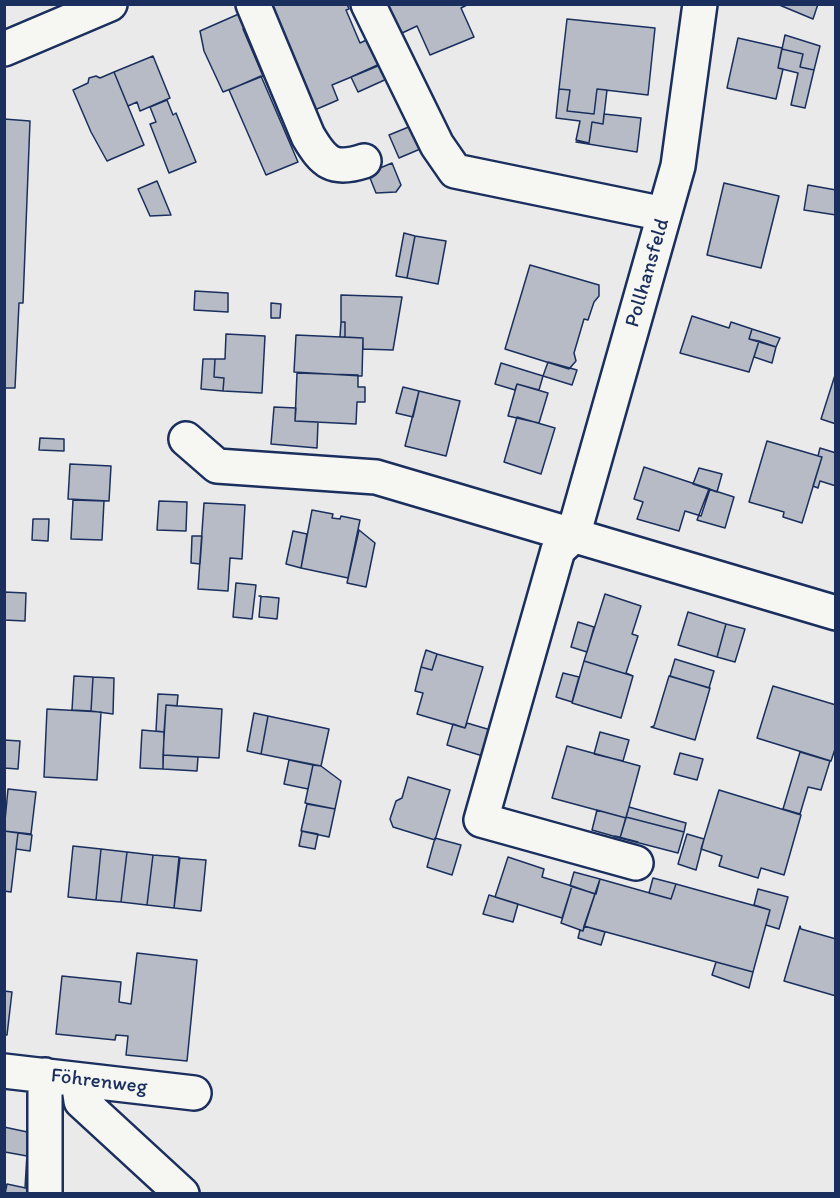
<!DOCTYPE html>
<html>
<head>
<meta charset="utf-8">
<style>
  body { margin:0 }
  #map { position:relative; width:840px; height:1198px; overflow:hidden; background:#e9eae9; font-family:Itim,sans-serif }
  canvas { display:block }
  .frame { position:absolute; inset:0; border:6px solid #1b2f5e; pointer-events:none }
</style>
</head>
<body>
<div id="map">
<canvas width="840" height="1198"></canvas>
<div class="frame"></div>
</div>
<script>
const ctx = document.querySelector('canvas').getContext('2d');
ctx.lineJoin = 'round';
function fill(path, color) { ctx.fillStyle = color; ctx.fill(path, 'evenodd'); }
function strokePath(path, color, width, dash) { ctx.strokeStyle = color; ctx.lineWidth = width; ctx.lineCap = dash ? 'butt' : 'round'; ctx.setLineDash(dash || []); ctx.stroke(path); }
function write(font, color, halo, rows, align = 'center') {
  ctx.font = font + ' Itim,sans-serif'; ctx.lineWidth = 6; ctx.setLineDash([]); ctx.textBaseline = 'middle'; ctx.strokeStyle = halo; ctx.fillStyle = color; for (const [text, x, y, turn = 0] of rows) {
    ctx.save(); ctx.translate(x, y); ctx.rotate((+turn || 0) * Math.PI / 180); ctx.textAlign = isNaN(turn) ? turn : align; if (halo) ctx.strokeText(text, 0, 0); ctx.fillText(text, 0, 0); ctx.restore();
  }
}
const building = new Path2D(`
  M265,4H347L349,9L346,10L360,43L373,37L385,63L332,85L338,100L310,112Z
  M387,4H469L461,8L474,37L430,55L417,26L400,34Z
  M777,4H818L813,19Z
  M241,13L247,27L243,29L263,76L223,92L204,51L200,31Z
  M567,19L655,28L648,95L597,89L594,114L567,111L570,90L559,89Z
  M785,35L820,46L814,70L800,67L803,54L782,49Z
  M738,38L782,48L778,68L783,69L776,99L727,88Z
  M782,49L803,54L800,67L814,70L805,108L791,105L798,73L778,68Z
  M153,56L170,98L140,111L137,102L128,106L114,72Z
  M382,63L389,78L358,92L351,77Z
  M114,72L144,145L107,161L91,132L73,90L88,83L89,78L96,76L100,78Z
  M261,76L298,162L266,175L229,90Z
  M559,89L570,90L567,111L594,114L597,89L607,90L603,124L592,122L589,143L576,140L580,121L556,118Z
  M167,100L173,115L176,113L196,162L169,173L150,124L156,122L150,107Z
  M604,114L641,118L637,152L576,142L589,143L592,122L603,124Z
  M4,119L30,121L23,303H19L15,388H4Z
  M416,124L425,147L399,158L389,135Z
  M392,163L401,185L396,192L376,193L368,173Z
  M157,181L171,215L150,216L138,189Z
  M724,183L779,196L761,268L707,255Z
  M808,185L836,190V215L804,210Z
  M404,233L415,236L407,278L396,276Z
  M415,236L446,241L438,284L407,278Z
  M530,265L599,285V296L594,302L588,320L584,319L574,353L576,361L569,369L505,349Z
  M195,291L228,293V312L194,310Z
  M341,295L402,297L393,350L363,349V338L345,337V322H341Z
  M271,303L281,304L280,318H271Z
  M692,316L729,328L731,322L752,329L749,339L759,341L749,372L680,353Z
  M341,322H345V337H340Z
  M752,329L780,338L776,347L749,339Z
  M226,334L265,336L262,393L223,391L224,378L214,377L215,359H225Z
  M296,335L363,338L362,376L294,372Z
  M759,341L776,347L772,363L754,357Z
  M203,359H215L214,377L224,378L223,391L201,389Z
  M548,362L577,370L572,385L543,376Z
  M501,363L543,376L539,390L517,384L515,390L495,384Z
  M836,372V424L821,419Z
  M297,373L358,375V387H365V402H357L356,424L295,421Z
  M517,384L548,393L539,423L508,416Z
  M403,387L419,391L413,417L396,413Z
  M419,391L460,401L446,456L405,446Z
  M274,407L296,408L295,421L318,422L317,448L271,444Z
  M517,417L555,428L541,474L504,462Z
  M40,438L64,439V451L39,450Z
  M767,441L822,457L802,523L783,517L784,512L749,502Z
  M820,448L836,453V486L820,481L818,488L813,486L822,457L818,456Z
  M70,464L111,466L109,501L68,499Z
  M644,467L710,489L701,516L685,511L679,531L637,519L643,502L634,499Z
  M699,468L722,474L717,492L693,484Z
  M709,489L734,497L725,528L697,520Z
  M73,500L104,501L102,540L71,539Z
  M159,501L187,502L186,531L157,530Z
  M204,503L245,505L242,559L230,558L228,591L198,589Z
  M312,510L333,514L332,518L340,519L341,516L360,520L348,578L301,568Z
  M33,519H49L48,541L32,540Z
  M359,530L375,543L366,587L347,583Z
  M293,531L307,534L301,568L286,564Z
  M192,536H202L200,564L191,563Z
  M236,583L256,585L252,619L233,617Z
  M4,592L26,593L25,621L4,620Z
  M605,594L641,606L632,634L638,636L626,673L633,676L584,661Z
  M259,596L279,598L277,619L259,617L261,596Z
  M688,612L726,624L717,657L678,645Z
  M578,622L594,627L587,652L571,647Z
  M726,624L745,629L735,662L717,657Z
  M426,650L437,654L432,670L421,667Z
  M437,654L483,667L465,728L417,714L423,693L415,691L421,667L432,670Z
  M675,659L714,671L709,688L670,676Z
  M584,661L633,676L621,718L572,703Z
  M563,673L579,677L572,702L556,697Z
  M74,676L93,677L91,711L72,710Z
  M669,676L710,688L695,740L651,727L654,726Z
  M93,677L114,678L113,714L91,711Z
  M773,686L836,705V746L831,761L757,738Z
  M158,694L178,695L177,706L166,705L164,732L156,731Z
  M166,705L222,709L219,758L163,755Z
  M47,709L101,712L97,780L44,777Z
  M254,713L268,716L261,754L247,751Z
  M268,716L329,729L321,766L261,754Z
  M467,723L494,731L486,757L447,745L453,724L465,728Z
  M142,730L164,732L163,769L140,768Z
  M600,732L629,740L623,761L594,754Z
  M4,740L20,741L18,769L4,768Z
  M567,746L640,766L626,818L552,798Z
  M800,752L830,761L821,790L808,787L800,814L783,809Z
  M680,753L703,759L697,780L674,774Z
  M163,755L198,757L197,771L163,769Z
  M289,760L313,765L308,789L284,784Z
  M313,765L321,766L341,781L335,809L305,803Z
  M408,777L450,790L435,840L393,827L390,819L396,801L402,798Z
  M8,789L36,792L31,834L4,831Z
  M719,790L801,815L784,875L761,868L758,878L719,866L722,856L701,849Z
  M307,804L335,809L329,837L301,831Z
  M629,807L686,823L684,832L626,817Z
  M597,810L626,818L620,838L592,830Z
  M626,817L684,832L678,853L620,838Z
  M4,831L18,833L11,892L4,891Z
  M302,831L318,834L315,849L299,846Z
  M18,833L32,835L30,851L16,849Z
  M687,834L704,839L696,870L678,864Z
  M615,836L638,842L635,854L611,848Z
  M435,838L461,845L452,875L427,867Z
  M73,846L101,849L96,900L68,897Z
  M101,849L127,852L121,902L96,900Z
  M127,852L153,855L147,905L121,902Z
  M153,855L179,857L174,908L147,905Z
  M508,857L544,869L542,877L572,886L562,918L495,897Z
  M180,858L206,860L201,911L174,908Z
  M574,872L600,879L596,894L570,886Z
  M653,878L676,884L671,899L649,893Z
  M600,879L671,899L676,884L770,910L753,972L584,926Z
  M572,886L595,894L583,931L561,923Z
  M758,889L788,897L779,929L766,925L770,910L754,905Z
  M489,895L518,904L513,922L483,914Z
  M584,926L605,932L601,945L578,938L580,930L583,931Z
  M800,926L801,929L836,939V996L784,981Z
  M137,953L197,960L187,1061L126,1055L128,1036L116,1035L115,1040L56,1034L62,976L121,982L119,1002L131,1004Z
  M716,962L753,972L749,988L712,975Z
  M4,991L12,992L7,1035H4Z
  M4,1127L32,1133L27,1156L5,1152L4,1156Z
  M27,1154H34V1190L25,1188Z
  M7,1184L35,1190V1194H5Z`);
fill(building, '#b6bbc6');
strokePath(building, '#1b2f5e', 1.5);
const minor = new Path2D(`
  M253,4L308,136C324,163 333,171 364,161
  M368,4L437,145L455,171L664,214
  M4,49L110,4
  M186,439L217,466L376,477L836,613
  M636,863L481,820L558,550L573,536L678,166L700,4
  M4,1071L194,1093
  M45,1075V1194
  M78,1080L81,1101L182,1194`);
strokePath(minor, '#1b2f5e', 38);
strokePath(minor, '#f6f6f2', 33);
write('21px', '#1b2f5e', '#f6f6f2', [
  ["Pollhansfeld",648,273,-74],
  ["Föhrenweg",99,1082,7]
]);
</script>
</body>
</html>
